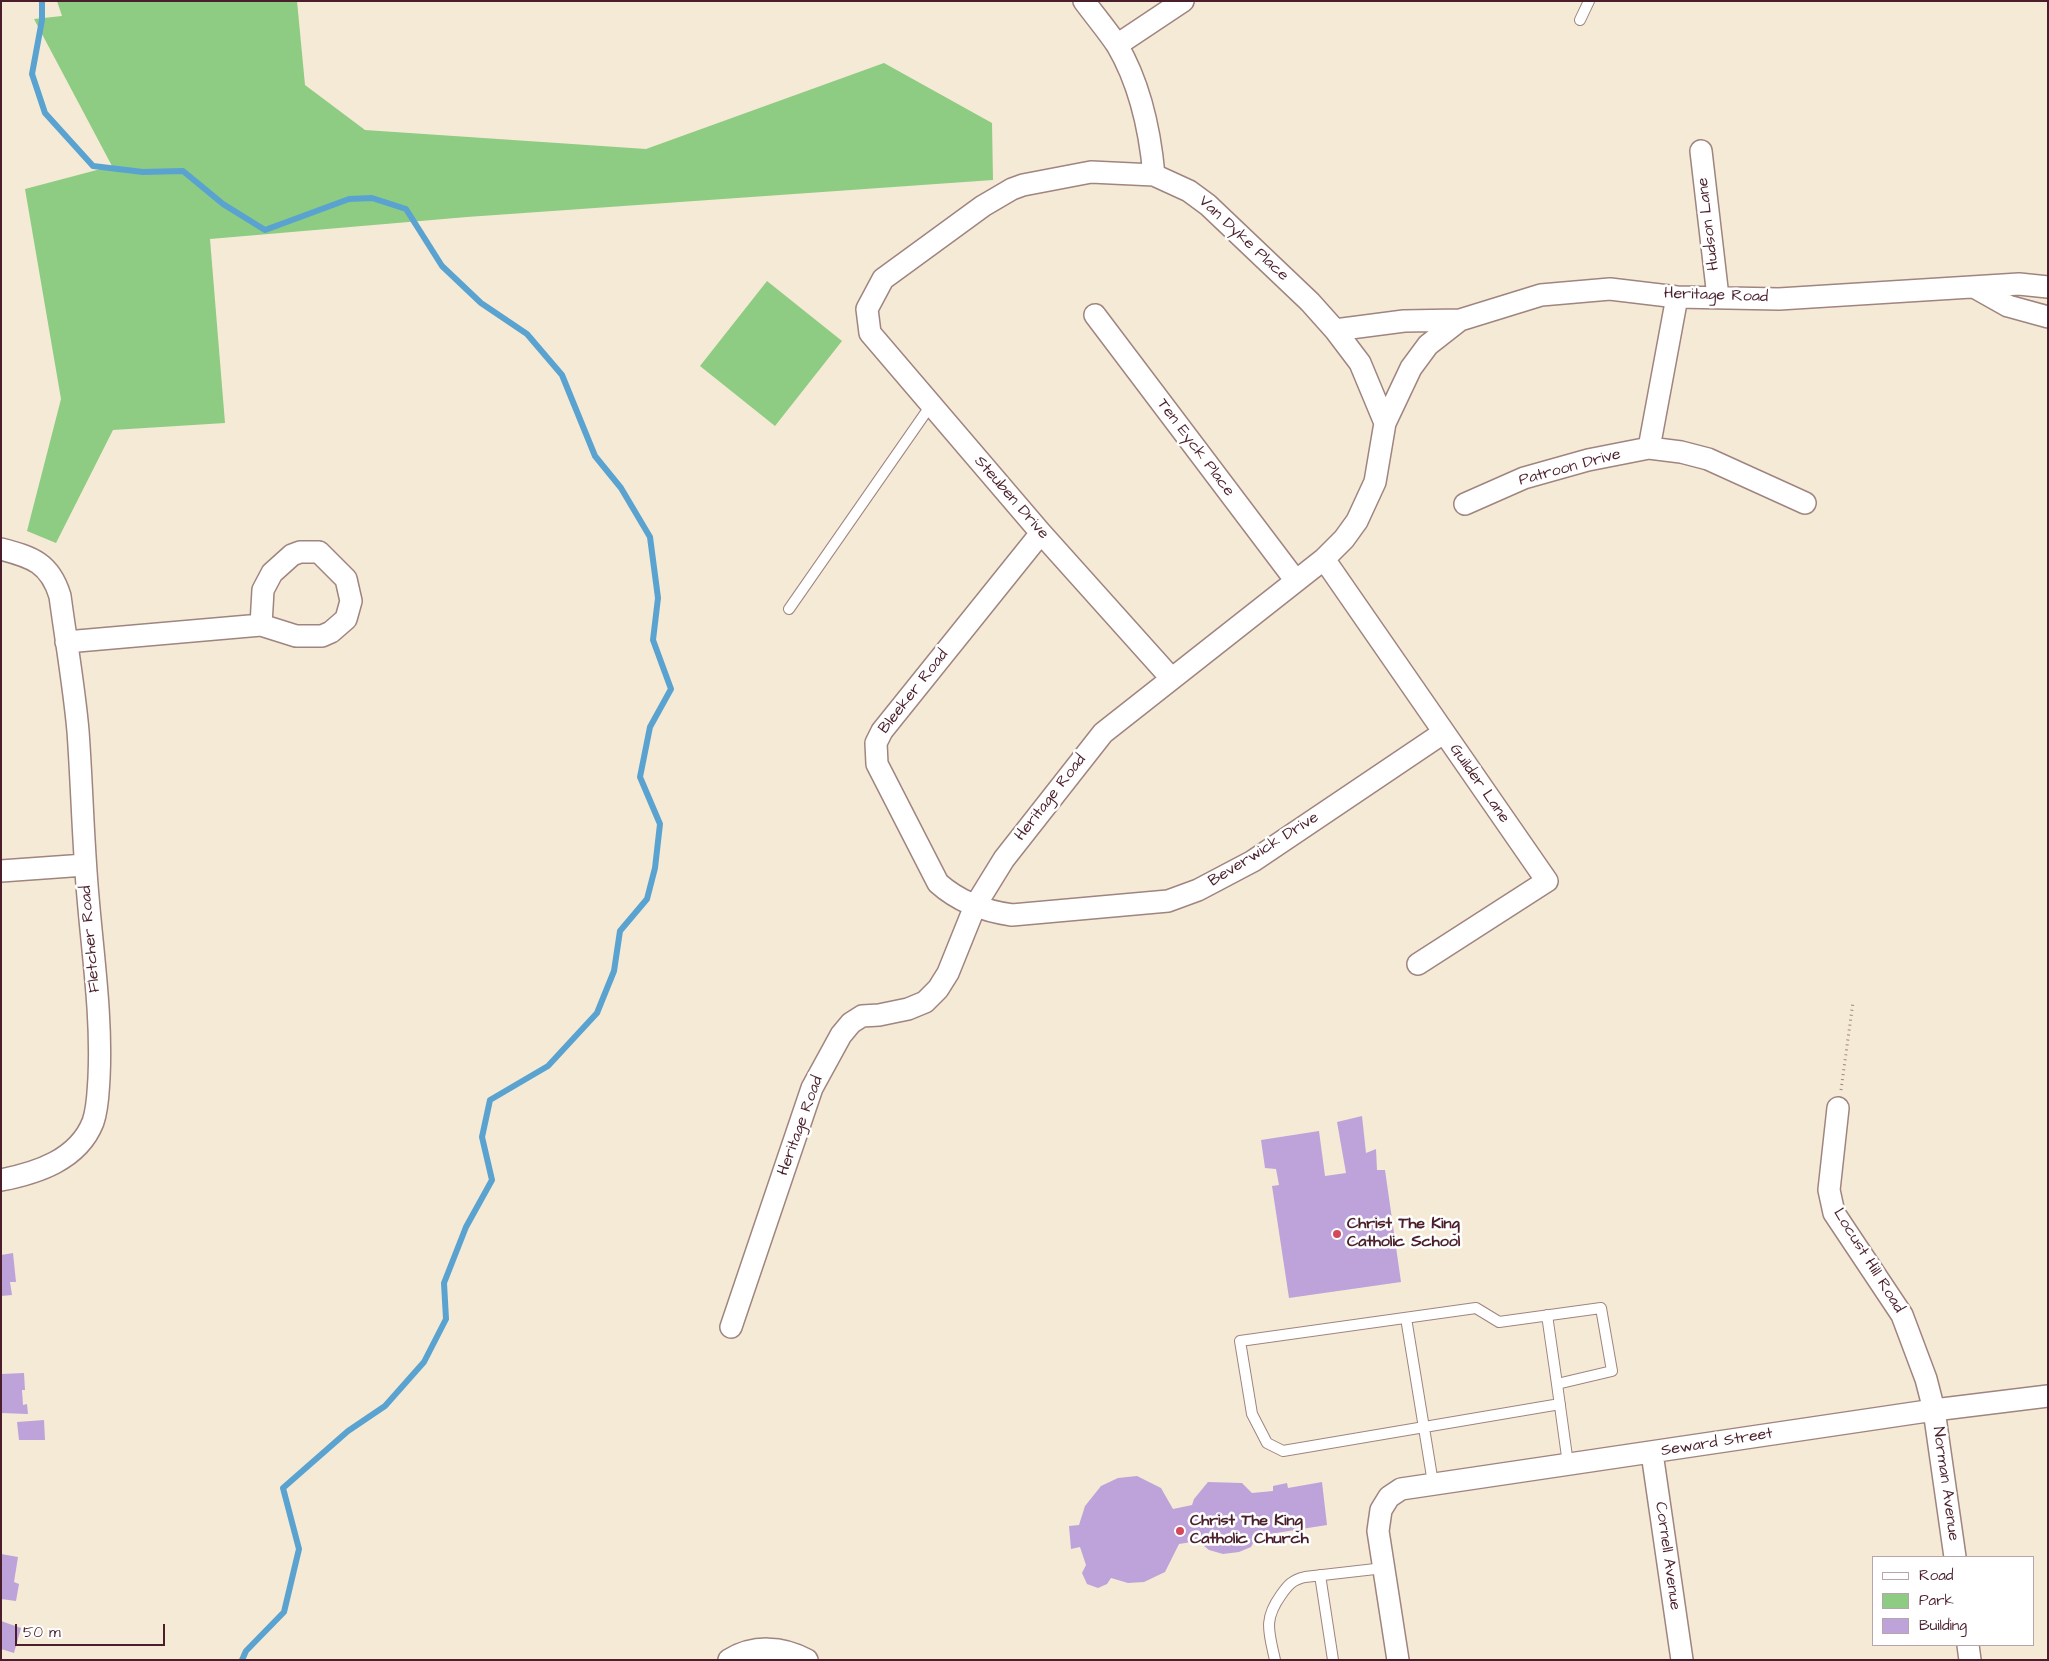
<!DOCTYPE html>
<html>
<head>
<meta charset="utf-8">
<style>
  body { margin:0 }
  #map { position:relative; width:2049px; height:1661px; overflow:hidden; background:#f5ead5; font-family:"Architects Daughter",sans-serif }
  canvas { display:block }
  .frame { position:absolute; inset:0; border:2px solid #4a1f2b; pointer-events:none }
  .legend { position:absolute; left:1872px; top:1556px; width:162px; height:90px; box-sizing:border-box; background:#fff; border:1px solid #b7a5aa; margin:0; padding:6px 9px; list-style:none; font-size:15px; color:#4a1f2b }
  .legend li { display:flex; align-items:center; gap:10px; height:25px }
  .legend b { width:25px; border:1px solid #b7a5aa }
  .scale { position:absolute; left:15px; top:1624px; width:150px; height:22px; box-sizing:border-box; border:2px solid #4a1f2b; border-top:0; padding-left:6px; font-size:15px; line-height:18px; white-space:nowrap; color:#4a1f2b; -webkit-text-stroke:4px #fff; paint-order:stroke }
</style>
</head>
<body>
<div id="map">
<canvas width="2049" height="1661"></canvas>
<div class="frame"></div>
<ul class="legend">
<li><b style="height:6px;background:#fff"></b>Road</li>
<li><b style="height:14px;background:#8dcc82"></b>Park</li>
<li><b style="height:14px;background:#bea3da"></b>Building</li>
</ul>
<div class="scale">50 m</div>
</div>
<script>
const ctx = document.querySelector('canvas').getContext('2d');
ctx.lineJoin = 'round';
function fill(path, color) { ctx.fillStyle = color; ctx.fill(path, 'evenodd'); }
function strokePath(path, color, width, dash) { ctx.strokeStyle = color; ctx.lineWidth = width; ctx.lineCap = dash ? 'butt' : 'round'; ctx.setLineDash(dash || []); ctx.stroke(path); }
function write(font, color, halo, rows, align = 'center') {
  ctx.font = font + ' "Architects Daughter",sans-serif'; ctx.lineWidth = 5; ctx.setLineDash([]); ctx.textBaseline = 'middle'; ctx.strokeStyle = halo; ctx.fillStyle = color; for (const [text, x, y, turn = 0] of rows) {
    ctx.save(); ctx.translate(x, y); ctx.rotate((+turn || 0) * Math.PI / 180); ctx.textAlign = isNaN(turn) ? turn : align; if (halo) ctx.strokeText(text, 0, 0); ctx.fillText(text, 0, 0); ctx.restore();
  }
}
fill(new Path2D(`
  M57,1H297L305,85L365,130L646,149L884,63L992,123L993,180L467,217L210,239L225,423L113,430L56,543L27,531L61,399L25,189L112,166L34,19L62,16Z
  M767,281L842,341L775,426L700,366Z`), '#8dcc82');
strokePath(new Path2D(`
  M42,1V20L32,74L45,113L93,166L143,172L183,171L223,204L265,230L349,199L372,198L406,209L442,266L481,303L527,334L562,375L595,456L621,488L650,537L658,598L653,640L671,689L650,727L640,777L660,824L655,868L647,899L620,931L614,971L597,1013L548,1066L490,1100L482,1137L492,1180L466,1227L444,1283L446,1319L424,1362L385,1406L348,1431L283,1488L299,1549L284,1612L246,1651L242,1660`), '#5aa3d1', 6);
fill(new Path2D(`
  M1362,1116L1366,1153L1376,1149L1377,1170H1385L1401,1282L1289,1298L1272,1186L1279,1185L1276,1169L1265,1168L1261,1140L1319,1131L1325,1176L1346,1173L1337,1122Z
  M13,1253L16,1282H10L12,1295L1,1296V1255Z
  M24,1373L25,1390H22L23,1405L27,1404L28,1414L1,1413V1374Z
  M44,1420L45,1440H19L17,1422Z
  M1137,1476L1161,1488L1173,1509L1192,1505L1194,1499L1208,1482L1242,1483L1252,1493L1273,1491V1486L1287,1483L1288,1488L1322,1482L1327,1525L1257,1536L1251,1547L1239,1552L1223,1554L1209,1550L1198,1541L1179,1544L1165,1572L1144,1582L1128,1583L1111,1578L1107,1584L1098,1588L1087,1584L1082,1573L1086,1565L1080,1547L1071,1549L1069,1526L1079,1525L1085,1506L1101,1486L1118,1478Z
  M1,1554L18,1557L14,1582L19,1584L16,1601L1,1599Z
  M1,1621L21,1628L14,1653L1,1649Z`), '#bea3da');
const lane = new Path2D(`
  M1580,20L1589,1
  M789,609L931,405
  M1547,1315L1557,1384
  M1406,1318L1433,1483
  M1560,1404L1283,1451L1267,1443L1252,1414L1240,1341L1476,1308L1499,1322L1601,1308L1612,1371L1557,1384L1568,1464
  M1320,1575L1333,1660
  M1275,1660C1269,1632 1263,1620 1281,1595C1288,1585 1292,1580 1305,1577L1384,1568`);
const street = new Path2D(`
  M1084,1C1095,16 1107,30 1117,45C1140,84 1150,131 1154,175
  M1117,45L1183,1
  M1701,151L1718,297
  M1976,288L2008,306L2048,317
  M1095,315L1296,581
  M1335,330L1404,321L1460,320L1541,295L1610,289L1677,297L1779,299L2019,284L2048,287
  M1649,448L1677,297
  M1465,504L1524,478L1588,460L1649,448L1681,452L1708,459L1805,503
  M1041,533L882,731L876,743L877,764L938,883C959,902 984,911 1012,915L1168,901L1198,890L1253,861L1443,733
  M1,549C32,557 50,563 60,596C66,641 74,686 78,731C82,786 83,842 88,897C93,957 102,1017 99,1078C98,1092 98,1108 93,1122C78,1160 37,1173 1,1180
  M1324,559L1547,881L1418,964
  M66,642L261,625L296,636H322L331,632L346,619L351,601L346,579L319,552H300L292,555L272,573L263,590L261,625
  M1171,678L1041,533L870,333L867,309L883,279L983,206L1012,189L1023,185L1091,172L1154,175L1189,191L1208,205L1310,302L1335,330L1360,363L1385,423
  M1,871L85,865
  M1838,1108L1829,1190L1834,1213L1902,1315L1926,1379L1934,1410L1955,1557
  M731,1327L812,1088L841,1035L851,1023L862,1016L879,1015L908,1009L925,1002L938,989L948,973L975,906L1004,859L1103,733L1324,559L1344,539L1357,521L1375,482L1385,423L1411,368L1428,345L1460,320
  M1652,1453L1682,1660
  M1968,1645L1970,1660
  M729,1660C753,1645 782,1646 807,1660
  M1398,1660L1378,1531L1381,1510L1389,1497L1401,1489L1934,1410L2048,1396`);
strokePath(lane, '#a08480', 12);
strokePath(street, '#a08480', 24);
strokePath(new Path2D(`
  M1841,1090L1853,1002`), '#a08480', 3, [1, 4]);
strokePath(lane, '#fff', 10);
strokePath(street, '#fff', 21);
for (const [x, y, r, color] of [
  [1337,1234,5,"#d1495b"],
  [1180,1531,5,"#d1495b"]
]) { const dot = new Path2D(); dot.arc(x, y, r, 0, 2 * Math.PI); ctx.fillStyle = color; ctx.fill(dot); strokePath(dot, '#fff', 2); }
write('16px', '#4a1f2b', '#fff', [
  ["Hudson Lane",1709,224,-97],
  ["Van Dyke Place",1243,239,43],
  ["Heritage Road",1716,296,2],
  ["Ten Eyck Place",1195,448,53],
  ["Patroon Drive",1570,468,-15],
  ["Steuben Drive",1011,498,49],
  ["Bleeker Road",914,692,-52],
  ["Guilder Lane",1479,784,55],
  ["Heritage Road",1051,798,-52],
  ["Beverwick Drive",1264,850,-32],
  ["Fletcher Road",91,939,-95],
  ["Heritage Road",801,1126,-70],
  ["Locust Hill Road",1868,1261,58],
  ["Seward Street",1717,1443,-9],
  ["Norman Avenue",1945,1484,82],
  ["Cornell Avenue",1667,1556,82]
]);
write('bold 16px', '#4a1f2b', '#fff', [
  ["Christ The King",1347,1225],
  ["Catholic School",1347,1243],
  ["Christ The King",1190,1522],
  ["Catholic Church",1190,1540]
], 'left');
</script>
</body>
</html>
